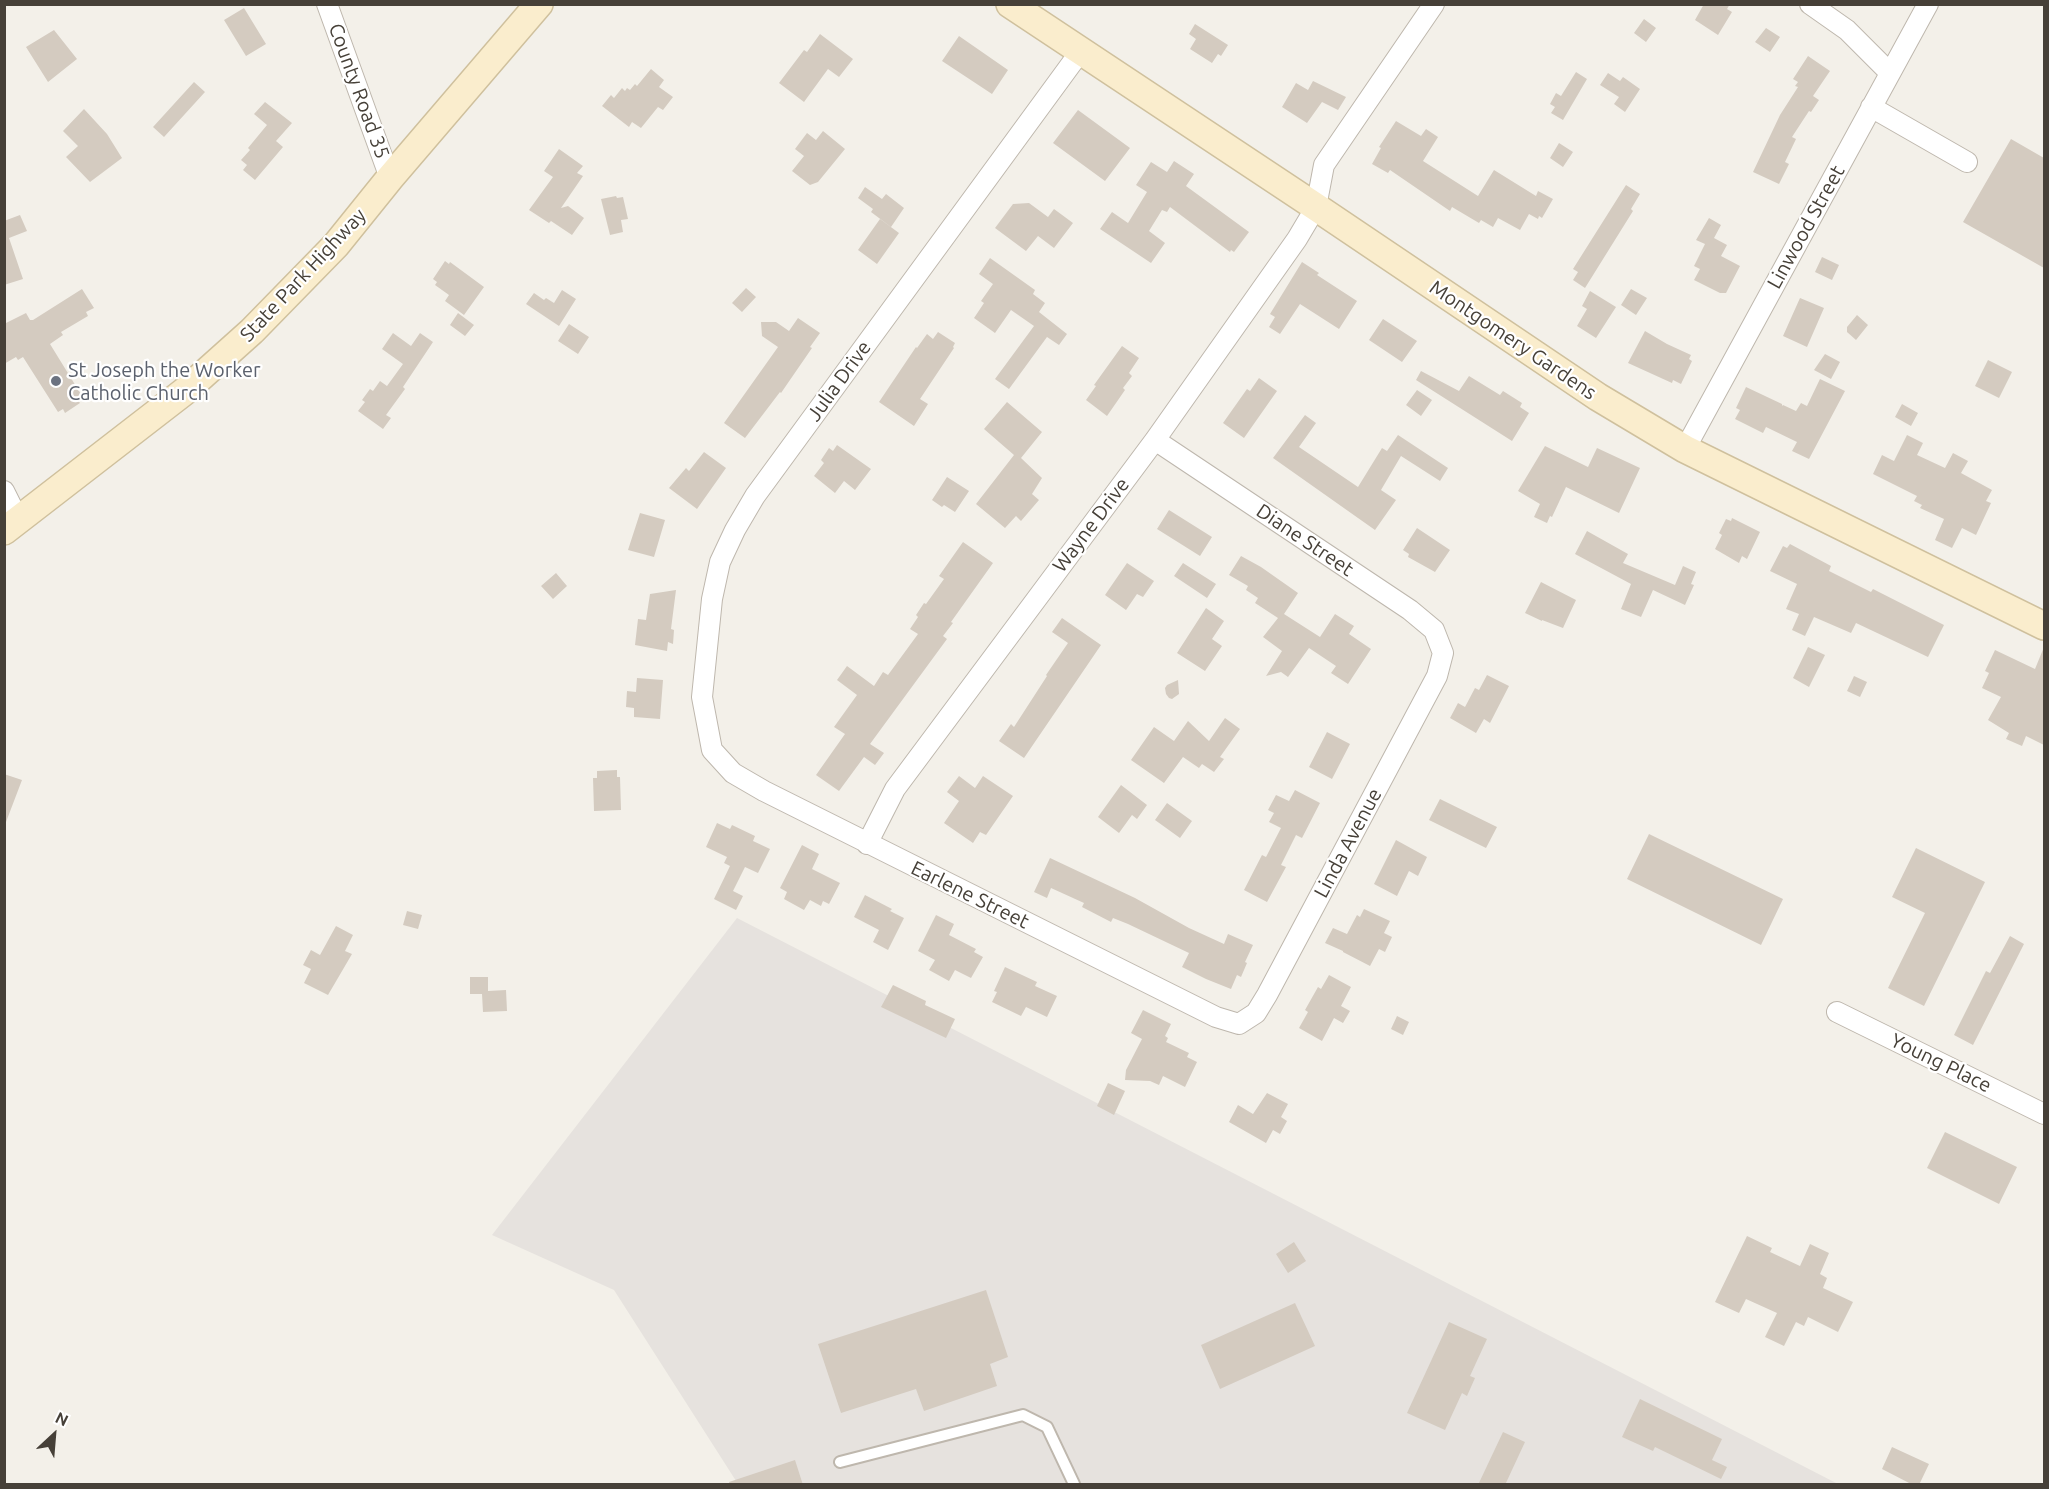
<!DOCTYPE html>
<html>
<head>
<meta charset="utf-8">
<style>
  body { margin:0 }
  #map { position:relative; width:2049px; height:1489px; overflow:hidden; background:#f3f0e9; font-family:Ubuntu,sans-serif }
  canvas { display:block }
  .frame { position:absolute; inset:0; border:6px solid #464038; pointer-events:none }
  .north { position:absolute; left:24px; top:1405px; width:60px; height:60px; -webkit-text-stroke:4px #fff; paint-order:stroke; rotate:26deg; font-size:16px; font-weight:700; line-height:24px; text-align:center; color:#464038 }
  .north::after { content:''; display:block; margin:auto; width:21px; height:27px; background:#464038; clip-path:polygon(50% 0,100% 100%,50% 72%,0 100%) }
</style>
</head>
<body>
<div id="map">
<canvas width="2049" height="1489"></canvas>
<div class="frame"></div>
<div class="north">N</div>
</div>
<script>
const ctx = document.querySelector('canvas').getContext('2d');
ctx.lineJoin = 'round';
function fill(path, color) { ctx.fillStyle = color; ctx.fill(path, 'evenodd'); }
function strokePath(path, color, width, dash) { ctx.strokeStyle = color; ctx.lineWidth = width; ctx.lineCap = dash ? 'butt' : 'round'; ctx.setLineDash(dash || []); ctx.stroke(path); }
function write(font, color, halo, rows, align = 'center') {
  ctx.font = font + ' Ubuntu,sans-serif'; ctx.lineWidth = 4.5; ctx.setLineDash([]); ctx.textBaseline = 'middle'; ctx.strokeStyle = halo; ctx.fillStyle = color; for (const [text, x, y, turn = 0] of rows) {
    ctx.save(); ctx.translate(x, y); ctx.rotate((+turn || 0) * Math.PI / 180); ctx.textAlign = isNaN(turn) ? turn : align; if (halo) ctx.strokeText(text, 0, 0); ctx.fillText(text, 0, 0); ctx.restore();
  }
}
fill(new Path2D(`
  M737,918L1838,1484H738L614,1290L492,1235Z`), '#e6e2de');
fill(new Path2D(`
  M1704,4H1730L1727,9L1732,12L1718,35L1695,20Z
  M244,8L266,44L246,56L224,20Z
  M1644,19L1656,28L1646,42L1634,33Z
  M1195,24L1228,45L1221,56L1218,54L1212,63L1190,49L1196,39L1189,34Z
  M1766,28L1780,37L1770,52L1755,42Z
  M54,30L77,59L48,82L26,47Z
  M820,34L853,59L839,77L828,69L804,102L779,83L804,50L807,52Z
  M959,36L1008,70L992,94L942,61Z
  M1808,56L1830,71L1813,96L1819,100L1811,112L1809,111L1792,137L1796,139L1785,162L1789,164L1779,184L1753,172L1780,115L1798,87L1795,86L1798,82L1793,79Z
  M651,69L664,80L659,87L673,97L663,110L658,107L641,128L632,122L629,127L602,106L611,95L614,98L622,88L625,91L627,88L630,90L635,84L637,86Z
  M1576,72L1587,79L1563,120L1551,113L1555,107L1550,104L1556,93L1561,96Z
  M1608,73L1620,81L1623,77L1640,89L1625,112L1614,104L1619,97L1600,85Z
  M1313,81L1346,97L1338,110L1322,102L1307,123L1282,107L1296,83L1308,90Z
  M194,82L205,92L164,137L153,127Z
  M265,102L292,123L276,141L283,147L255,180L243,170L247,165L241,160L250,150L248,148L267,125L254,114Z
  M84,109L107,134L122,158L90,182L66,157L78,146L63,131Z
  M1078,110L1130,148L1105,181L1053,143Z
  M1396,121L1421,136L1426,129L1438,137L1423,161L1478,196L1494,170L1536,196L1538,191L1553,199L1542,218L1539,216L1538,219L1529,214L1520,230L1498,218L1493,227L1481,220L1479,223L1452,207L1450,211L1390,170L1388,173L1372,164L1381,148L1379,147Z
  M823,131L845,149L818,182L810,185L792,171L804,156L795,149L807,133L816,140Z
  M2011,139L2044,158V268L1963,222Z
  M1559,143L1573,152L1563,167L1550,158Z
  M559,149L583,166L577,173L583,176L561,208L568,206L584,218L572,235L551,221L549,223L529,210L553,177L544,171Z
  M1174,161L1194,174L1186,186L1249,232L1234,252L1231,250L1230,252L1170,207L1167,212L1162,210L1149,231L1165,243L1151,263L1100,229L1112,212L1128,223L1147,192L1136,185L1151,162L1167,172Z
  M1626,185L1640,194L1631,209L1633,211L1585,288L1573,280L1578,272L1573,269Z
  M865,187L882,199L886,194L904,208L891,227L871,212L873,209L858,198Z
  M616,196L617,198L623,197L628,219L621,220L623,232L610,235L601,199Z
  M1029,203L1048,217L1054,209L1073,223L1054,248L1038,236L1026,251L995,228L1013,204Z
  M20,215L27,231L9,238L23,279L4,285V221Z
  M1709,218L1721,225L1714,238L1727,245L1721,256L1740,266L1726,293H1720L1694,280L1700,269L1694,266L1705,244L1696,240Z
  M880,219L899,233L877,264L858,250Z
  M1822,257L1839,265L1832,280L1815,272Z
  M990,258L1035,290L1033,294L1045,303L1039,312L1067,334L1059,345L1047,337L1009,389L995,379L1034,326L1011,310L995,333L974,318L984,303L981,301L993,284L979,274Z
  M445,261L449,264L450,262L484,287L464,315L445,301L449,295L435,285L437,282L433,279Z
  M1302,262L1319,273L1317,275L1357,301L1339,329L1300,304L1280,334L1269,327L1275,317L1270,314Z
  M746,288L756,297L742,312L732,303Z
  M82,289L94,308L86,312L88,316L61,332L63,335L50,344L82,396L77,399L80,403L65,413L63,409L58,412L23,357L18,360L16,357L4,364V324L26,313L30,320H33Z
  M1631,289L1647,298L1636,315L1621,305Z
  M562,290L576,299L559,326L526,304L534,293L544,300L546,298L554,303Z
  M1590,291L1616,307L1596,338L1577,326L1587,309L1582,306Z
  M1800,298L1824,308L1807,347L1783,336Z
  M458,313L474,325L465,336L450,325Z
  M1857,315L1868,325L1856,340L1847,332V327Z
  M798,318L820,333L810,347L812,348L781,393L780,392L745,438L724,423L778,347L762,336L761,322H776L789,331Z
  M1383,319L1417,341L1402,362L1369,340Z
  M569,324L589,337L578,354L558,341Z
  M1645,331L1667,344L1691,355L1689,359L1692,361L1681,384L1673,380L1672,383L1628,363Z
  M938,332L955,343L953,347L954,348L920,399L928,404L914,426L879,402L916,347L917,348L927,334L933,339Z
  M393,333L411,346L420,333L433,342L403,387L405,389L386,415L391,418L383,429L358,411L365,402L362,400L370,389L373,391L380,381L387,386L403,364L382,349Z
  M1122,346L1139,358L1129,373L1132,376L1123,388L1125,390L1107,416L1086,400L1096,386L1094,385Z
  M1825,354L1840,362L1831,379L1814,370Z
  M1988,360L2012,372L1999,398L1975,386Z
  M1421,371L1459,391L1469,376L1500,395L1503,391L1522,403L1520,407L1529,413L1512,441L1416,380Z
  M1259,378L1277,391L1244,438L1223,423L1247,389L1250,391Z
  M1820,379L1845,391L1809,459L1792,451L1797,442L1766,427L1763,433L1735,419L1740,410L1736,408L1746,387L1782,404V406L1783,405L1796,411L1801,403L1807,406Z
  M1417,390L1432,400L1421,416L1406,405Z
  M1007,402L1042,432L1021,458L1042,478L1032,494L1039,500L1021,521L1016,516L1005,528L976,504L1014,455L984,429Z
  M1902,404L1918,413L1911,426L1895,417Z
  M1305,415L1316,423L1299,447L1358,487L1382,448L1387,451L1398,435L1448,468L1440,481L1401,456L1381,490L1396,500L1375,530L1273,458Z
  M1907,435L1923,443L1917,455L1945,468L1953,453L1968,461L1961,473L1992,490L1986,501L1991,503L1976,535L1962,528L1952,548L1935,540L1944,519L1920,508L1922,505L1914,501L1917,496L1873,474L1882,455L1894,461Z
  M837,445L871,469L855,490L844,481L835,493L814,476L824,463L821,460L829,448L833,451Z
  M1545,446L1588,467L1597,448L1640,468L1619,513L1566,487L1552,517L1550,516L1547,523L1534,517L1540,504L1518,491Z
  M704,452L726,468L697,509L669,488L686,468L689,471Z
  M947,477L969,491L955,512L944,505L942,507L932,500Z
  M1169,510L1212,537L1200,556L1157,529Z
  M640,513L665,520L654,557L628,550Z
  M1732,518L1760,532L1747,559L1742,556L1739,563L1715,549L1722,535L1719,533L1726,519L1731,521Z
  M1417,528L1450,550L1435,572L1408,557L1409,554L1403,550Z
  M1587,531L1628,554L1623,563L1675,585L1683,566L1696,572L1691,584L1694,585L1685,605L1653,590L1641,617L1621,609L1631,584L1575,554Z
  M963,542L993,563L951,622L953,623L943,636L947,639L870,744L884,753L875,765L864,757L839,791L816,775L845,734L834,727L857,695L837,680L847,666L874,686L883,672L888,675L918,634L910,629L918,617L916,615L924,603L926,604L944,579L939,576Z
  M1790,544L1831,566L1829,571L1871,592L1873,589L1944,625L1928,657L1856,623L1851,633L1814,617L1805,636L1792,630L1799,614L1786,609L1797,584L1770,571L1783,546L1787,548Z
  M1241,556L1261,567L1298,593L1284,614L1320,637L1335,614L1354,626L1349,634L1371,649L1348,684L1331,673L1336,666L1309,648L1288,677L1281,672L1266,676L1282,651L1263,637L1278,618L1255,603L1258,598L1246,590L1248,586L1229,575Z
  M1127,563L1154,581L1143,597L1137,594L1126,610L1105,595Z
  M1183,563L1216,584L1207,598L1174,576Z
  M556,573L567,586L553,599L541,586Z
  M1541,582L1576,600L1563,628L1542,620V621L1525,613Z
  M676,590L671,629L674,630L673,644L668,642L667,651L635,645L638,619L646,620L650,594Z
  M1206,608L1224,621L1212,639L1222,646L1205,671L1177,653Z
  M1062,618L1101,645L1024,758L999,741L1011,724L1014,727L1047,676L1046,675L1068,643L1052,632Z
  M1808,647L1825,655L1809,687L1793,678Z
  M2044,647V745L2026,736L2022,746L2006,739L2009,733L1988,720L2001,697L1982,688L1989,673L1985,671L1995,650L2035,669Z
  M1487,675L1509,686L1490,723L1484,719L1476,733L1450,718L1458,703L1465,707L1475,688L1479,690Z
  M1854,676L1867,682L1860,697L1847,691Z
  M637,678L663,680L660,719L634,717V708L626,707L627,691L636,692Z
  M1178,680L1179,694L1172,699L1169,698L1166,694L1165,688L1167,685Z
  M1225,718L1240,729L1220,757L1224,759L1214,772L1202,764L1199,768L1183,757L1164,783L1131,760L1154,727L1174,741L1188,721L1209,741Z
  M1327,732L1350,744L1332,779L1309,767Z
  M617,770V777H620L621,810L594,811L593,778H597V771Z
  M4,774L22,780L6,822H4Z
  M959,776L975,788L983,776L1013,796L986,835L980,832L973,843L944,823L959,801L947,792Z
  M1121,785L1147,805L1137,819L1132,815L1119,833L1098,817Z
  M1295,790L1320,803L1302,838L1296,835L1281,865L1286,867L1267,902L1244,890L1262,855L1266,857L1281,828L1269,822L1274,813L1268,810L1276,795L1289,801Z
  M1440,799L1497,827L1486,848L1429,820Z
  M1167,803L1192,821L1180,838L1155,820Z
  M717,823L730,829L732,825L755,836L753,841L770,849L758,873L745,867L733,891L743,896L736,910L714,899L730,866L724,863L727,857L706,847Z
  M1649,834L1783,899L1761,945L1627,879Z
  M1396,840L1427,857L1418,876L1409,871L1397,896L1374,884Z
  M802,845L819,854L812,869L840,883L829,904L823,901L821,906L810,900L804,910L784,899L787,892L780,888Z
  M1916,848L1985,882L1924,1006L1888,988L1925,913L1892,897Z
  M1050,858L1135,898L1189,928L1224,944L1228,934L1253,945L1245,962L1247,963L1241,977L1237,975L1231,989L1206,979L1182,967L1189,953L1128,924L1113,918L1111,922L1082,907L1084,903L1051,888L1047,898L1034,892Z
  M865,895L892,909L890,911L904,918L888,950L873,942L879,930L854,917Z
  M1364,909L1390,921L1384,933L1392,937L1385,952L1379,949L1370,966L1343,952V951L1325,943L1333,928L1347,934L1357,915L1360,917Z
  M407,911L422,915L418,929L403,925Z
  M936,915L954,924L949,935L976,949L974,952L983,957L971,978L955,970L949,981L929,970L935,960L918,951Z
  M336,926L353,935L345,951L352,954L328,995L304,983L311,969L303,965L311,950L320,955Z
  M2010,936L2024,944L1973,1045L1954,1035L1986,971L1990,973Z
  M1005,967L1037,982L1035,986L1057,996L1047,1017L1026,1007L1021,1016L992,1002L997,992L994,991Z
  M1329,975L1351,987L1341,1006L1350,1011L1343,1023L1334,1018L1322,1041L1299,1028L1308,1012L1305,1010L1318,987L1321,989Z
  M470,977H488V991L506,990L507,1011L483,1012L482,994H470Z
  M893,985L926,1001L925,1005L955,1019L946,1038L881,1007Z
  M1143,1010L1171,1024L1165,1036L1168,1038L1166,1042L1189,1053L1187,1057L1197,1062L1185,1087L1163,1076L1159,1085L1150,1081L1125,1080L1126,1070L1142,1039L1131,1033Z
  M1397,1016L1409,1022L1403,1035L1391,1029Z
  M1108,1083L1125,1091L1114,1115L1097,1106Z
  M1267,1093L1288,1104L1281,1117L1287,1121L1280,1134L1273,1130L1266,1143L1229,1122L1238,1105L1253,1114Z
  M1945,1132L2017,1167L1999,1204L1927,1168Z
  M1747,1236L1772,1248L1770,1252L1800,1266L1810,1244L1829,1253L1820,1274L1827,1278L1823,1288L1853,1302L1838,1332L1808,1317L1804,1326L1796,1322L1784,1346L1765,1337L1777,1313L1746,1299L1739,1313L1715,1302Z
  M1294,1242L1306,1261L1288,1273L1276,1254Z
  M986,1290L1008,1357L990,1364L997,1386L924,1411L916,1389L841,1413L818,1344Z
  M1295,1303L1315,1346L1220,1389L1201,1345Z
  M1449,1322L1487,1339L1470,1376L1475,1378L1467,1396L1462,1393L1445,1430L1407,1413Z
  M1640,1399L1722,1439L1712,1460L1727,1467L1721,1479L1655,1447L1653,1451L1622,1437Z
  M1503,1432L1525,1442L1505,1485H1478Z
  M1892,1447L1929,1464L1919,1485H1913L1882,1469Z
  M795,1460L803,1485H730L729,1482Z`), '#d4cbc0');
const lane = new Path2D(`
  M840,1462L1023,1415L1047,1427L1074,1484`);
const street = new Path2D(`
  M327,4L390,178
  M1810,4L1847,30L1890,73
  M1080,52L755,496L735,530L720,562L712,599L702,697L712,750L733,773L764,791L1216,1017L1239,1024L1256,1013L1267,995L1437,676L1443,653L1434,630L1410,610L1155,440
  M1871,107L1967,162
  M1685,449L1928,4
  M4,491L19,521
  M867,844L895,789L1155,440L1297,239L1316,207L1324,165L1434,4
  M1837,1012L2044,1114`);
const secondary = new Path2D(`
  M1010,4L1316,207L1598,397L1685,449L2044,626
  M4,531L185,391L252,331L336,245L390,178L539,4`);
strokePath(lane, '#beb7ad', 14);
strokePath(street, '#beb7ad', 22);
strokePath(secondary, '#cfc09d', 30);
strokePath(lane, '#fff', 10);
strokePath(street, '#fff', 20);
strokePath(secondary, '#faedcd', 27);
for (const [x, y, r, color] of [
  [56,381,6,"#6b7280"]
]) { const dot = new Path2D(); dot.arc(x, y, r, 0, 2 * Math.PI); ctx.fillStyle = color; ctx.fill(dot); strokePath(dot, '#fff', 2); }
write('20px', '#464038', '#fff', [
  ["County Road 35",359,91,70],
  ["Linwood Street",1806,227,-61],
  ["State Park Highway",303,275,-47],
  ["Montgomery Gardens",1513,340,34],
  ["Julia Drive",839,381,-54],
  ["Wayne Drive",1091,525,-53],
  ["Diane Street",1305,540,34],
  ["Linda Avenue",1348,843,-62],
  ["Earlene Street",970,895,26],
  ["Young Place",1941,1063,26]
]);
write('20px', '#5b616d', '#fff', [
  ["St Joseph the Worker",68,370],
  ["Catholic Church",68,393]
], 'left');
</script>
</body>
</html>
